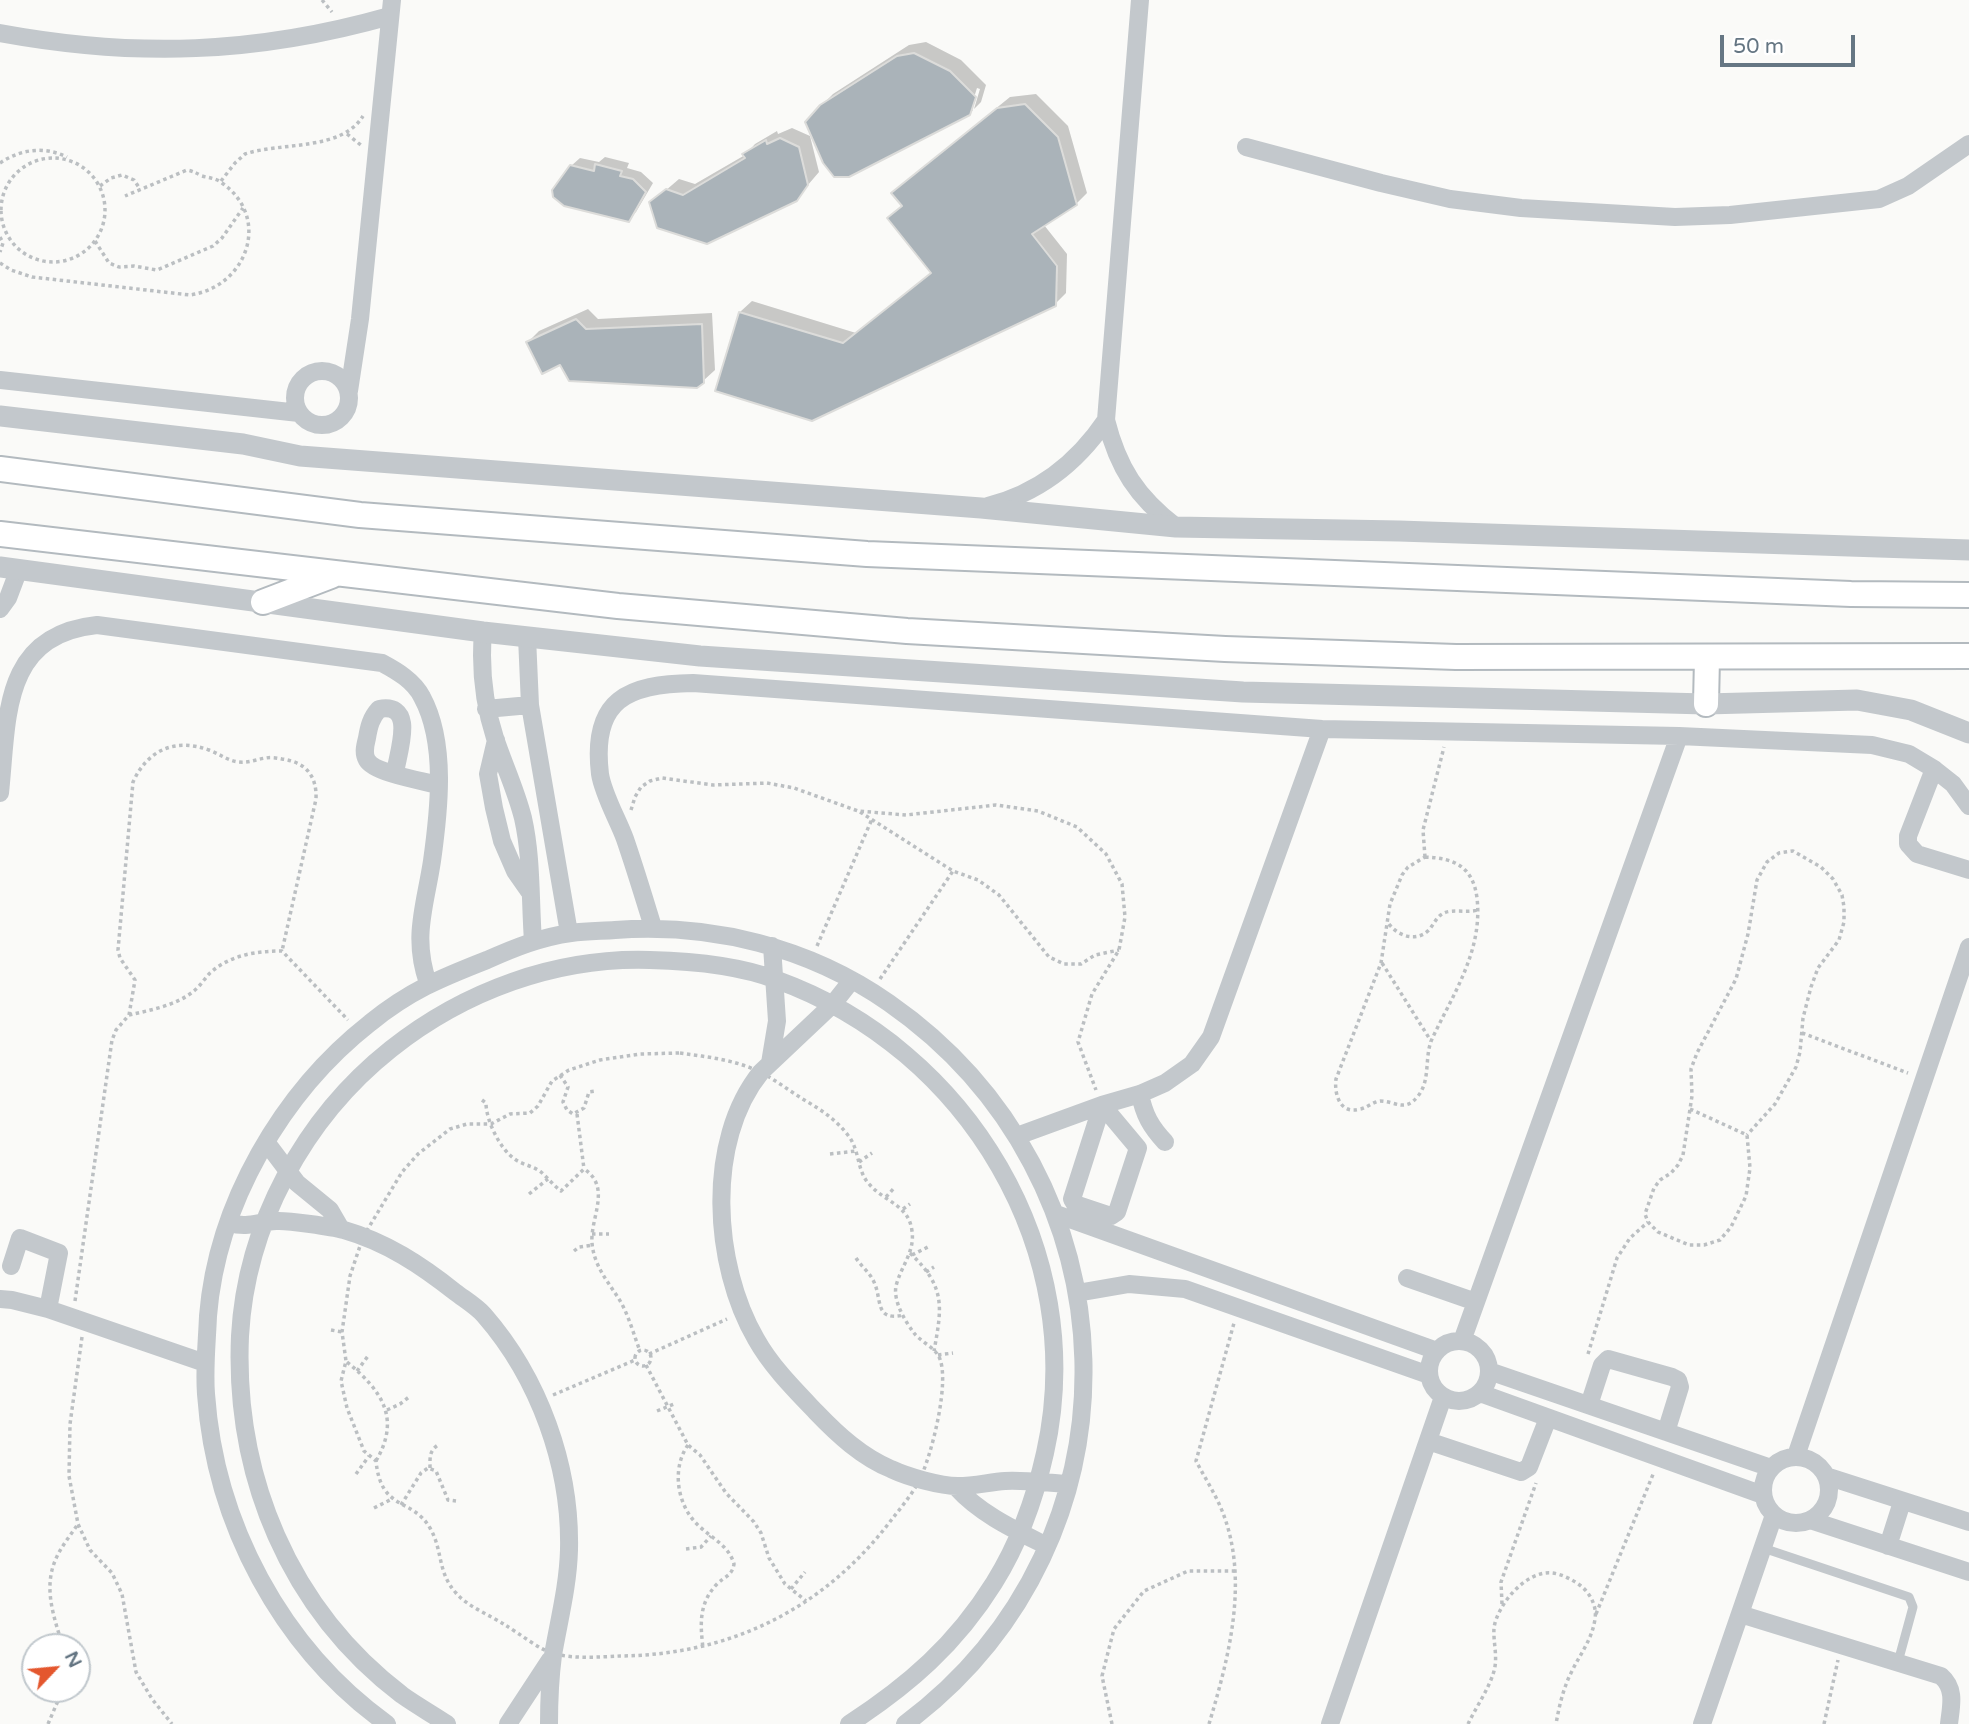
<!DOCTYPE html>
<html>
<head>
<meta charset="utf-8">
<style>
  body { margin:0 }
  #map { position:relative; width:1969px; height:1724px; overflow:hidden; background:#fafaf8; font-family:"Varela Round",sans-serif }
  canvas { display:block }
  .north { position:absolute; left:21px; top:1633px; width:70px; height:70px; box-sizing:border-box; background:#fff; border:2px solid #c1c8cd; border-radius:50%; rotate:64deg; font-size:19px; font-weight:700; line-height:28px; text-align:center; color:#657683 }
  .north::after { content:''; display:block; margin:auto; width:24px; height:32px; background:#e4572e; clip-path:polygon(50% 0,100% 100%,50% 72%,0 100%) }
  .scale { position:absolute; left:1720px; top:35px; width:135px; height:32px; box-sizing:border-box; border:4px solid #657683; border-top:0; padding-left:9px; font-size:21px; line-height:24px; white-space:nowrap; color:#657683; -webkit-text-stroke:5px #fff; paint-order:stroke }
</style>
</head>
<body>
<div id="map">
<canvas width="1969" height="1724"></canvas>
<div class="north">N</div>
<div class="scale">50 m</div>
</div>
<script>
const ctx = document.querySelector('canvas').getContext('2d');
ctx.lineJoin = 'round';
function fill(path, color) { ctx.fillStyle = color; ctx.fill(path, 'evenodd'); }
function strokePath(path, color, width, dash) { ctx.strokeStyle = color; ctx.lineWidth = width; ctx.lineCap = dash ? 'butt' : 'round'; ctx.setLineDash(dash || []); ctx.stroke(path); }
fill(new Path2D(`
  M926,42L961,60L986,85L981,102L974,109L980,89L977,88L970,110H973L969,114L821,106L833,94L909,45Z
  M1036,94L1068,126L1087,193L1076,204L1044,225L1067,254L1066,293L1055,304L812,419L740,312L752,301L856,333L933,271L904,205L905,182L1010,97Z
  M792,128L810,136L819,172L796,199L651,203L679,179L695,184L745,155L755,144L777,131L778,134Z
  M605,157L629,163L627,168L641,172L653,183L636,212L628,220L571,166L580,158L599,162Z
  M588,309L598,319L712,313L715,370L703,381L561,362L528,342L539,331Z`), '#0003');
const building = new Path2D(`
  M914,53L950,71L976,97L970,115L849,177H834L823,163L805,122L820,105L897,56Z
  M1025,104L1058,137L1077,205L1032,234L1057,266L1056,306L812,421L715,391L739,312L843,343L931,273L887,218L902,206L891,193L997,108Z
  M780,138L799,147L808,185L797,201L707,244L657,228L649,202L666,189L683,195L745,158L742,154L766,140L767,144Z
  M595,164L622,171L620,176L633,179L646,192L629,222L564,206L553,197L552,190L570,165L594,171Z
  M576,319L586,329L702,324L704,383L697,388L569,381L560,365L542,374L526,342Z`);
fill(building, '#aab3b9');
strokePath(building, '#dcdcda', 2);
const secondary = new Path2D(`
  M0,469L360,515L867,554L1851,594L1969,595
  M0,534L618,606L907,631L1225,649L1456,657L1969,656
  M263,602L331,576
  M1706,704L1707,658`);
strokePath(secondary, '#b3babf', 28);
strokePath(new Path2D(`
  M322,0L332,12
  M347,134L362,146
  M1 210a52 52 0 1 1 104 0a52 52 0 1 1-104 0Z
  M0,163C21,149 44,146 67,157
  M221,181L235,163L245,154C281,142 342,151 363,116
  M100,186L111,178L122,175L134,180L140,189
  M0,237L3,243L0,252
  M95,241L109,263L119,267L134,266L157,270L213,246L222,238L243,208
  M0,263L11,270L32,277L190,295C247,287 272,218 222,183C216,178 209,178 202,176C196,173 193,171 187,170L125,196
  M631,810L635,797L641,787L650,781L662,778L713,785L767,783L794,788L858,811L906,815L996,805L1038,811L1077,827L1106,854L1122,884L1125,917L1119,950L1092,994L1078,1042L1096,1090
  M860,812L953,871L978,880L999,895L1049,957L1064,964H1081L1095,955L1119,950
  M1425,857C1455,858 1473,867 1477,898C1483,951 1453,994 1432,1039C1424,1057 1431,1080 1418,1096C1405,1113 1395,1101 1380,1101C1372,1102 1367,1108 1360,1109C1340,1115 1334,1094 1336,1079L1381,963L1390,904L1402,875L1408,867Z
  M1425,857L1423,830L1444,747
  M1389,924C1399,937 1417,942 1429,930C1434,924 1437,916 1444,913C1452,909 1467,913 1478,910
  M817,946L872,819
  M1382,963L1431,1041
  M880,979L953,871
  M129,1015C151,1010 178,1005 195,990C201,985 205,978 210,973C230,955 256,951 282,951L348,1020
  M1802,1033L1908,1073
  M680,1053C708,1057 737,1060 762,1073C777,1081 791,1092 806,1101C823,1111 838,1121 850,1138C860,1153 857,1172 870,1185C885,1202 909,1205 912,1231C915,1252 901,1266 896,1286C893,1301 905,1321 914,1333C920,1341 932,1346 938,1355C952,1377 931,1458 919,1481C911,1496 899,1510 889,1523C822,1610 729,1655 620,1656C600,1657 575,1659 555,1654C541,1651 519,1633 505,1625C490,1615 468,1607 456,1593C437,1572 443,1550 430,1528C412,1497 381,1512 376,1461L364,1451L347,1408L341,1381L346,1361L342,1332L350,1276L363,1237L402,1172L418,1154L450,1129L467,1124H491L510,1114L530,1113L538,1106L552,1081L569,1070L600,1060L640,1054Z
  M560,1075L568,1087L563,1102L567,1110L573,1114L584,1108L589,1092L596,1091
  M482,1100L486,1103C486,1120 500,1150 516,1160C524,1165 533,1166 541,1172C548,1178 554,1186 561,1191L584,1169C612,1187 590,1218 592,1243C594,1265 606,1279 617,1296C628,1312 633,1333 640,1351
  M1690,1109L1747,1135L1750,1168L1746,1196L1731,1227L1720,1240L1704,1245H1689L1658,1232L1648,1222L1645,1214L1654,1188L1660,1180L1671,1173L1678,1165L1683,1155L1692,1096L1691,1069L1697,1053L1736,979L1748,934L1757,880L1767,862L1779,853L1793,851L1821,867L1833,879L1842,895L1844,907V922L1839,940L1818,968L1811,987L1803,1018L1800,1052L1796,1067L1775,1104L1747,1135
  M577,1114L584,1169
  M830,1154L856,1151
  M859,1162L872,1153
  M529,1194L548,1179
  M886,1197L895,1187
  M903,1209L910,1204
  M592,1234H609
  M574,1251L579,1247L593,1245
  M910,1253C946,1287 942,1307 934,1351
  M912,1255L928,1247
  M856,1258C861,1266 869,1272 873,1280C883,1298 873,1322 904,1315
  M926,1272L934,1267
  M75,1301L112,1040L116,1030L129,1015L135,980L120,958L118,950L133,782C148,749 176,738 209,750C220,754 228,761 239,762C249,763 257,759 266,758C271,757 277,758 282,759C305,762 317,775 316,799L282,951
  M331,1330L342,1332
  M82,1337L70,1424L69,1476L78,1524L90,1550L112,1573L122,1594L136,1672L152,1699L172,1724
  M635 1358a8 8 0 1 1 16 0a8 8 0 1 1-16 0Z
  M649,1354L727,1319
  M1588,1354L1617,1258L1630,1238L1648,1222
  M938,1355L953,1353
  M347,1362C382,1391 401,1418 376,1461
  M646,1365L688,1445L700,1455L726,1493L754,1522L761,1533L769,1558L785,1584L806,1601
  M357,1371L368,1356
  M553,1395L635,1360
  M387,1410L400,1404L409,1397
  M657,1411L674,1404
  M688,1445C671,1469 677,1507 700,1527C713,1539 729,1546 734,1564C732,1576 725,1576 717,1584C699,1603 700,1623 703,1648
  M430,1468C430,1458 429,1451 438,1445
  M356,1474L369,1456
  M401,1505L421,1473L428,1468L436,1471L448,1500L456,1501
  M374,1508L392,1499
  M686,1549L701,1547L711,1536
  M791,1589L805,1572
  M1502,1604L1501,1582L1536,1483
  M1596,1614L1654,1472
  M63,1647C55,1620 43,1590 55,1561C60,1548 70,1536 78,1524
  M48,1724L63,1689
  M1112,1724L1102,1676L1114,1629L1144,1591L1188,1571H1236
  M1209,1724C1229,1657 1249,1581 1223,1513C1216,1495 1205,1478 1196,1461L1234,1323
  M1468,1724C1476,1707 1489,1689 1494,1671C1498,1657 1493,1642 1494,1628C1497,1605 1526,1570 1552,1573C1562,1574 1573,1580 1581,1586C1591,1594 1597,1607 1595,1619C1592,1640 1580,1654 1571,1673C1563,1689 1559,1707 1556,1724
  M1824,1724L1838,1660`), '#bbbfc2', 3.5, [3.5, 3.5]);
strokePath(new Path2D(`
  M1763,1548L1909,1597L1913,1607L1898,1662`), '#c3c8cc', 9);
strokePath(new Path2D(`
  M1140,0L1106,420C1118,468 1137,497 1176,527
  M0,33C136,58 256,54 390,16
  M1246,147L1381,183L1450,199L1521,208L1675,217L1730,215L1879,199L1908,186L1969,144
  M295 398a27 27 0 1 1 54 0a27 27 0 1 1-54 0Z
  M0,380L299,413
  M349,391L360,319L392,0
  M988,506C1039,493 1077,463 1106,420
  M0,609L8,598L19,569
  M483,632C480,668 484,704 495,738C504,765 516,790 523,818C532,858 530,900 533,941
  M527,637L530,705L569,933
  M486,709L530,705
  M496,740L488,774L494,808L502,841L515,871L529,891
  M1934,769L1908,836V844L1917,854L1969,870
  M395,773C398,752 417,702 379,709C371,718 369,726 367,738C365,746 363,753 367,760C374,773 423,781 438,785
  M0,793C8,718 1,635 97,625L382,663C397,671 414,681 422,697C447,743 439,811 432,861C425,907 412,937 428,983
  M653,927C644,898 635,868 625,839C618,820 603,794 600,774C591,699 628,684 693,683L1322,729L1679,736L1872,745L1909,754L1934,769L1953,784L1969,806
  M852,980L833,1004L761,1072C705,1141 713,1265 756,1339C771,1366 794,1389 816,1412C838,1435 862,1457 891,1469C908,1477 940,1486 958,1486C974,1486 990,1482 1005,1481C1026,1480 1048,1483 1069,1484
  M770,1063L777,1021L772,946
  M1140,1094C1144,1115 1151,1127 1165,1142
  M1102,1105L1138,1148L1117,1212L1111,1216L1075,1204L1072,1199Z
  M1017,1136L1102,1105L1140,1094L1165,1083L1192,1064L1211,1037L1322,729
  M266,1142L297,1183L330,1210L341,1229
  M1056,1214L1437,1351
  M229,1223C249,1228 257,1222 276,1221C287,1220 333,1227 344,1230C386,1242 421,1265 455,1292C464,1299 476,1306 484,1315C539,1378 571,1466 569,1550C568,1586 559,1620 553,1655C550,1678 549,1701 549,1724
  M11,1266L20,1238L59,1253L48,1309
  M1407,1278L1476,1302
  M1077,1293L1129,1284L1185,1289L1429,1375
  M0,1299L12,1300L48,1309L205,1363
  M1429 1371a30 30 0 1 1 60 0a30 30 0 1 1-60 0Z
  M1462,1341L1679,736
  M1489,1371L1771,1468
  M1480,1393L1763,1495
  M1589,1405L1602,1365L1608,1359L1672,1377L1678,1380L1680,1387L1666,1432
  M1428,1441L1521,1472L1529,1467L1548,1418
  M1796,1456L1969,947
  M1763 1490a33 33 0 1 1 66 0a33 33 0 1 1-66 0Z
  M1826,1476L1969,1522
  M956,1487C980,1514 1015,1530 1047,1546
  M1810,1520L1969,1572
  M1888,1546L1902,1502
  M1740,1614L1941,1676C1956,1689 1951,1706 1949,1724
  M387,1724C281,1648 215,1523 206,1394C204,1368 207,1342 208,1316C217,1204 282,1092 370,1023C409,991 441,978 487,960C514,948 541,937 571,933C586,931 601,931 615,930C712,923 809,947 889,1003C1139,1177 1152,1540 905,1724
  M447,1724C432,1714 416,1705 402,1695C289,1609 234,1476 240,1336C246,1225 304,1118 391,1049C464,991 556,957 650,960C692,961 738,965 777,980C968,1049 1090,1252 1045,1453C1035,1498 1019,1543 994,1583C956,1644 909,1685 849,1724
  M508,1724L550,1660
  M1330,1724L1443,1397
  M1702,1724L1774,1515`), '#c3c8cc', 18);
strokePath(new Path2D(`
  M0,416L243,444L300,456L981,508L1176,527L1399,531L1969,550
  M0,567L483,632L700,656L1243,692L1706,704L1857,700L1911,710L1969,733`), '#c3c8cc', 21);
strokePath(secondary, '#fff', 24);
</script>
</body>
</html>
